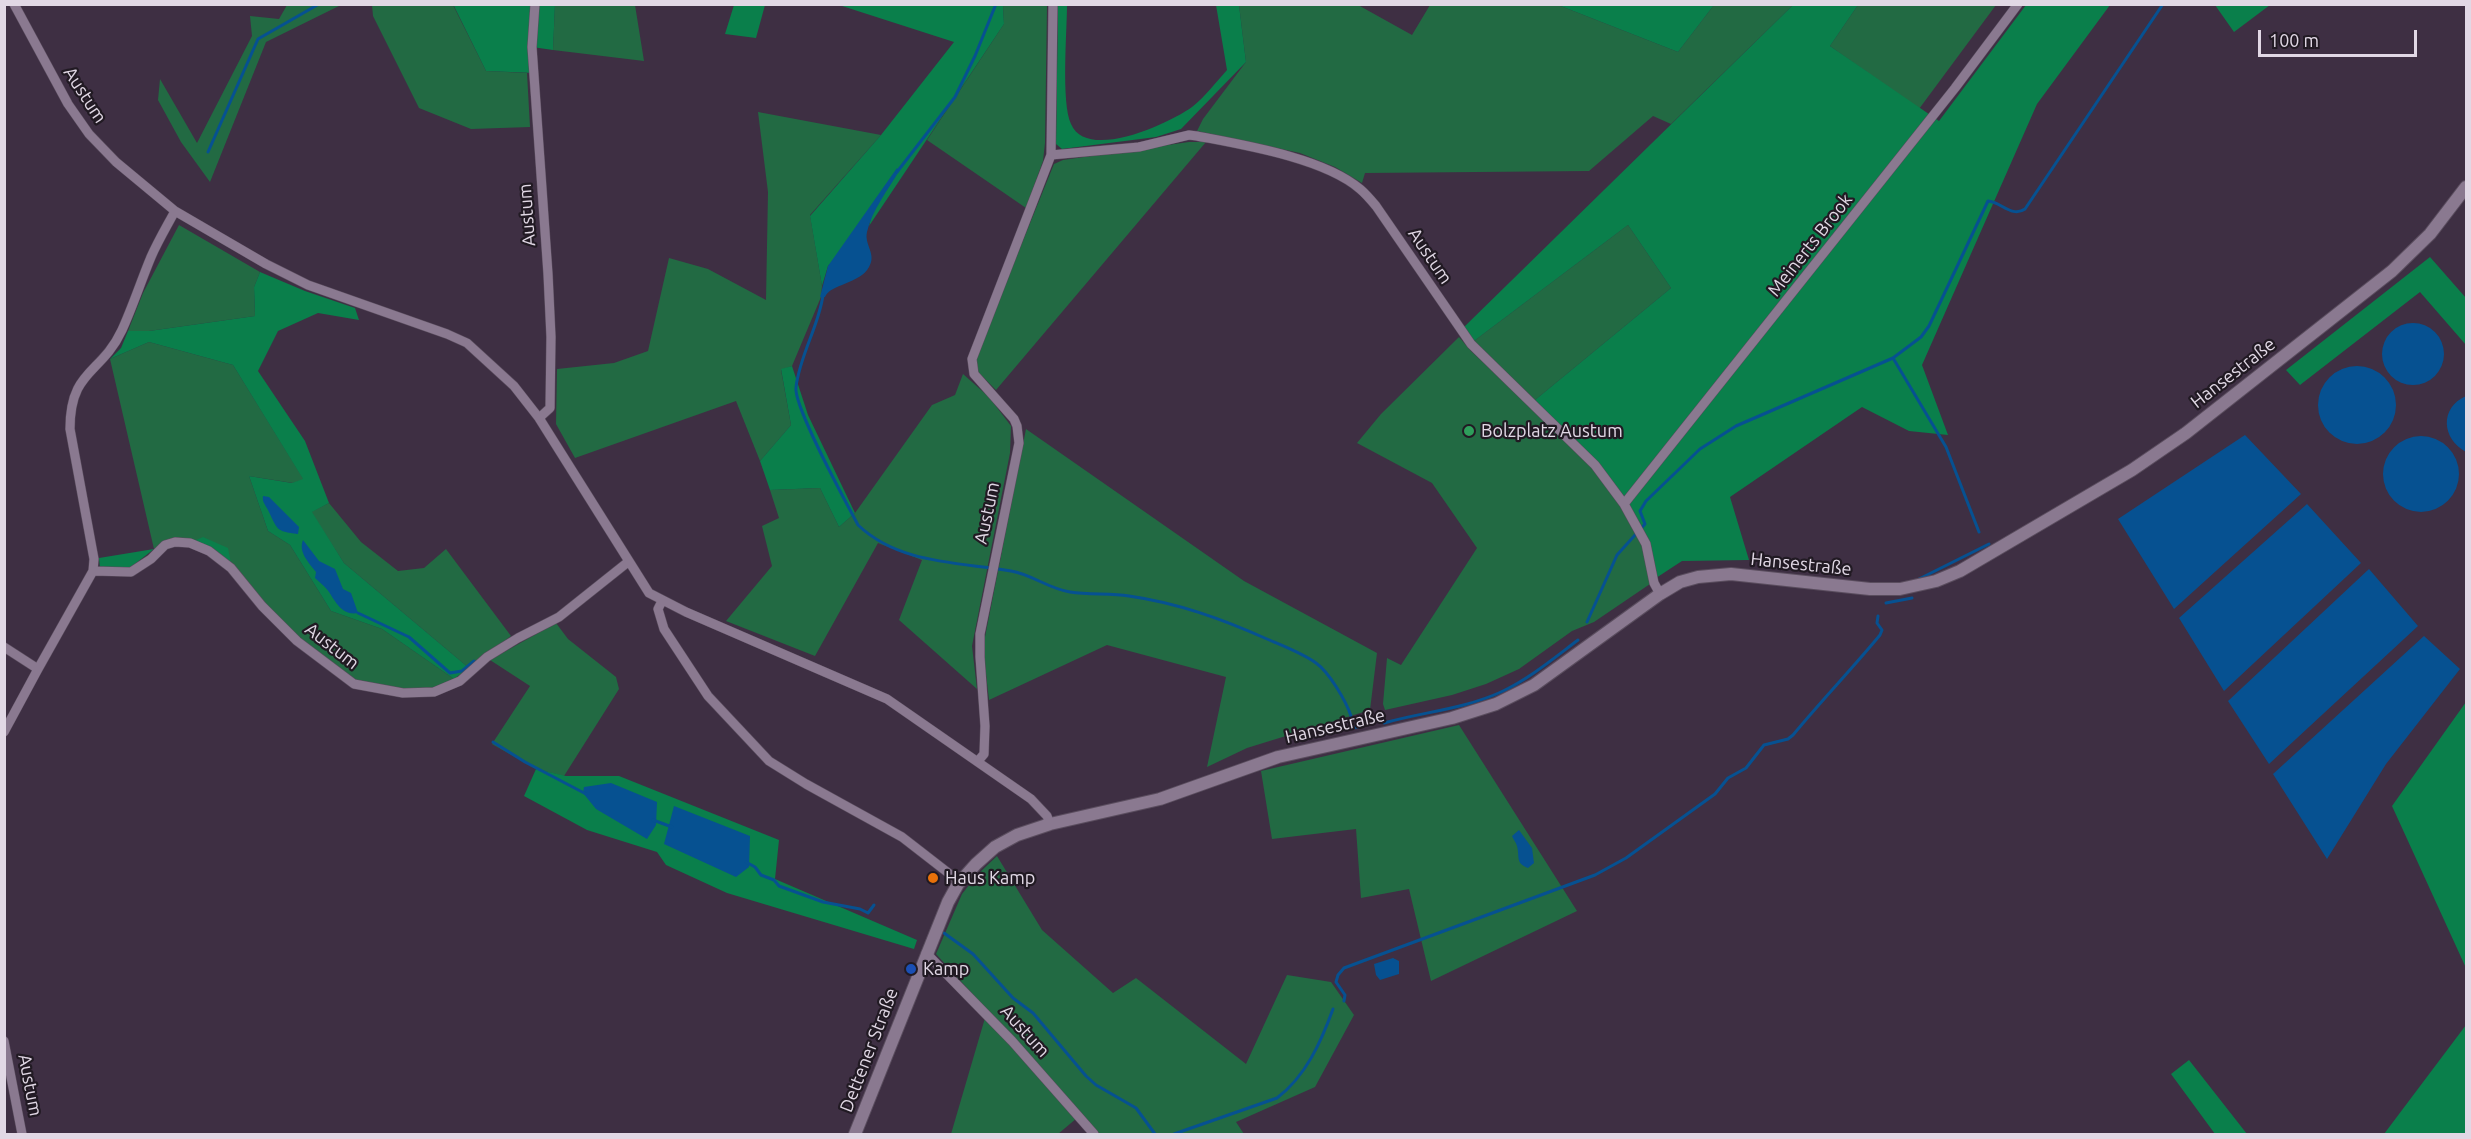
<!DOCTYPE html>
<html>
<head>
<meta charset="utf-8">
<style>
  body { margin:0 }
  #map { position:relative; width:2471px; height:1139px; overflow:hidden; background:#3e2f43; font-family:Ubuntu,sans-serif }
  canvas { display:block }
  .frame { position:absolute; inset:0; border:6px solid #e1d8e5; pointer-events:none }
  .scale { position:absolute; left:2258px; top:30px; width:159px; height:27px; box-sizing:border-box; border:3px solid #e1d8e5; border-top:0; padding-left:8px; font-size:18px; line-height:21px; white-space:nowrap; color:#e1d8e5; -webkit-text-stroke:4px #211a23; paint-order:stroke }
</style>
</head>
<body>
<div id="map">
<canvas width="2471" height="1139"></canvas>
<div class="frame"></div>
<div class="scale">100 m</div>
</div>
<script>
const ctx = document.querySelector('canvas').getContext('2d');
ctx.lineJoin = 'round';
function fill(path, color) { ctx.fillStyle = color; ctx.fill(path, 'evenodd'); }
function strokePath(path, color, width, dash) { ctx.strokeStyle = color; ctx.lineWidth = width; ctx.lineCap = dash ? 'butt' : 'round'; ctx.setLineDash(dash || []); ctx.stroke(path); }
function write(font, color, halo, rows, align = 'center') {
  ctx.font = font + ' Ubuntu,sans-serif'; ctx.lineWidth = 4.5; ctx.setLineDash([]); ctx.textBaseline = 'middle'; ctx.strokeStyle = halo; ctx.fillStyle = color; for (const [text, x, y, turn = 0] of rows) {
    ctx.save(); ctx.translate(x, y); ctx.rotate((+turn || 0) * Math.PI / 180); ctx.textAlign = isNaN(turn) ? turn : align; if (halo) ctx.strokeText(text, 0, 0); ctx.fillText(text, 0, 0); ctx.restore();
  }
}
fill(new Path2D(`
  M287,5H341L266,42L210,182L181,142L158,100L160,79L197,143L252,36L250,16L279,19Z
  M372,5H453L486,71L527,73L530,127L471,129L419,108L373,16Z
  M555,5H635L644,61L553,50Z
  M1003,5H1047L1045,143L1043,161L1026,208L927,140L1004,24Z
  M1239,5H1358L1412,35L1430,5H1558L1678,52L1714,5H1793L1671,124L1653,116L1589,171L1365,173L1362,183L1335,167L1300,153L1197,131L1203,119L1246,62Z
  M1858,5H1996L1919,109L1830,46Z
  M758,112L881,135L810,215L822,286L821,297L792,366L781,370L791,425L760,461L736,401L575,458L556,424L557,369L614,363L648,351L669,258L708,269L766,300L768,192Z
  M1189,142H1206L996,390L977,371L975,359L1054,164L1063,160Z
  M179,225L260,272L254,287L255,316L149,331H128L143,293Z
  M1628,225L1671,288L1535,400L1474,341Z
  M1459,337L1471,351L1593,466L1621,506L1644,546L1650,584L1594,622L1572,631L1519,669L1486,684L1452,695L1385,710L1383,704L1387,658L1401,665L1477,548L1432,483L1357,443L1381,414Z
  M149,342L233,365L304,480L293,483L249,476L268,531L290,545L331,611L382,629L454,679L432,688L404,690L356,680L301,640L262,601L194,541L170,540L154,549L110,359Z
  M963,374L989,397L1011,426L1010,453L972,646L977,689L899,620L922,560L878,543L815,656L726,621L772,566L762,526L779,518L770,490L820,488L839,527L855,513L932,405L955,395Z
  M1026,429L1244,581L1377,653L1370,710L1247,748L1207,767L1226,677L1107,645L989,700L983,647Z
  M329,503L361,542L398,571L424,568L446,549L511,636L469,668L344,563L311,512Z
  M556,623L568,639L616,677L619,689L564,776L536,769L492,744L530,686L490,660Z
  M1459,725L1577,911L1431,981L1409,889L1361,898L1356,829L1272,839L1261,771Z
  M997,856L1042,930L1113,993L1136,978L1246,1064L1287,975L1331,982L1354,1015L1315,1087L1236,1122L1244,1134H1100L936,954L962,894L977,875Z
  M985,1018L1077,1118L1058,1134H951Z`), '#226a43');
fill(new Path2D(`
  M453,4L555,5L553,50L532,47L534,73L486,71Z
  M944,4L951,6V4L1003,5L1004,24L869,226L871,218L828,266L822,286L810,216L881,135L954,42L839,5Z
  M734,5H765L756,38L725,34Z
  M1058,5H1067C1067,32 1061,102 1071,124C1087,162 1170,123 1192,107C1205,97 1216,82 1227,70L1216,5H1239L1246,62L1181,129L1156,137L1062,149L1056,144Z
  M1558,5H1714L1678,52Z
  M1793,5H1858L1830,46L1939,121L2026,5H2110L2037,104L1922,365L1948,435L1909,431L1862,407L1730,497L1749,560L1682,561L1656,578L1648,543L1597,463L1535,400L1671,288L1628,225L1474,341L1463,328Z
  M2215,5H2270L2234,32Z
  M2430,257L2466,298V345L2420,292L2300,385L2286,370Z
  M260,272L305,291L355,308L359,320L318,313L278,331L258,371L305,441L329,503L312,512L344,563L469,668L454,679L382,629L331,611L290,545L268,531L249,476L292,483L303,479L233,365L149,342L110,359L121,348L128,331H149L255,316L254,287Z
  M792,366L808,415L855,513L839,527L820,488L770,490L760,461L791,425L781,369Z
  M203,537L228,548L231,563L194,541Z
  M154,549L131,567L100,568L99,558Z
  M2466,702V968L2392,806Z
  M536,769L566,776H619L779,840L775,879L917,940L914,949L727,893L666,865L657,852L587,830L524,796Z
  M2466,1025V1134H2384Z
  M2189,1060L2247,1134H2215L2171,1074Z`), '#0a7f4b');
fill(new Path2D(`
  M897,168L899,171C888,190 872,210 867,232C864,245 877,254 869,267C860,284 830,284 825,297H820L828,266Z
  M2382 354a31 31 0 1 1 62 0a31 31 0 1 1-62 0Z
  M2318 405a39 39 0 1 1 78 0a39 39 0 1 1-78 0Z
  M2466,396V452C2442,439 2439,408 2466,396Z
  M2245,435L2301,494L2174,609L2118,519Z
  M2383 474a38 38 0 1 1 76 0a38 38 0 1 1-76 0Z
  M263,496L269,497L299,527L298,534C275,531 278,530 268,510C265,504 262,502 263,496Z
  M2307,504L2361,563L2224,691L2179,618Z
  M303,540L319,561L335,569L343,589L351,593L358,613C343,616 336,603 329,592C326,587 320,583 315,578L316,572C309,563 298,552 303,540Z
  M2369,569L2418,626L2269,764L2228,701Z
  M2424,636L2460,669L2386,764L2327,859L2273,774Z
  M611,783L657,802L656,825L647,839L596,809L583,793L584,787Z
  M674,806L750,836L749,867L736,877L664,844Z
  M1519,830L1532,848L1534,863L1528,868C1515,863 1520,857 1517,846C1516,842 1513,839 1512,836Z
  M1393,958L1399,961V974L1380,980L1376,975L1374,964Z`), '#065191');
strokePath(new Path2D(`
  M208,152L258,39L319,4
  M897,172L955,97L975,56L996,4
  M823,295C819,326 800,354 796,387C793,406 846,502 858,525C899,564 958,562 1011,571C1031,574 1049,589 1070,592C1090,595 1110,593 1129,596C1178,603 1222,619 1267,639C1283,646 1302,653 1316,663C1329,672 1346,701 1351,716
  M1893,358L1946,447L1979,532
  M1919,579L1989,544
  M1886,603L1912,598
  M358,613L409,637L450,673L462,671L474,661
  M1587,622L1617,555L1645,524L1640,511L1646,501L1700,449L1736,426L1893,358L1921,337L1929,326L1988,201C2001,202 2012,218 2025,209L2163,4
  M1384,723C1423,712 1464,709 1501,692C1529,679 1554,658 1578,640
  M1352,728L1362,726
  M493,742L525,762L586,794
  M653,820L672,827
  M746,862L755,867L761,875L774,880L779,886L823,902L860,909L868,913L874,905
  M944,933L973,954L1013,998L1033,1013L1086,1076L1096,1085L1136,1108L1155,1134
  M1344,1001L1345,995L1336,982L1338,975L1344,968L1595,875L1626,858L1715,794L1728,778L1746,768L1764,745L1788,739L1793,735C1822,700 1851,670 1880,635L1882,630L1877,623L1878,616
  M1174,1134L1277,1098C1306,1076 1321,1042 1333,1009`), '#065191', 3);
const street = new Path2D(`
  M14,4L68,104L89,134L116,162L175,211L266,264L308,285L447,334L467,343L514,386L539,418L649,593L686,612L887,699L1031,799L1047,816L1050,824
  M535,4L532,47L548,274L551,337L550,408L539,418
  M1051,155L1139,147L1189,135L1197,136C1244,145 1324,158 1360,189C1366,194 1371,200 1376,206L1471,344L1595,465L1624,504L1646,544L1654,583L1660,594
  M1624,504L1955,88L2018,4
  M93,571L131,572L151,559L165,545L175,542L190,543L209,551L231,568L262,606L297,641L354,684L403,693L434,692L460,681L487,657L518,638L559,617L628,562
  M662,601L658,609L664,629L708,696L769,761L806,784L902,837L960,882
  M4,647L38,669L93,571L94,559L70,429C70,369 101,375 122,330C133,306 141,281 151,257C158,241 167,226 175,211
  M4,732L38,669
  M978,761L984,754L985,726L980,657V634L1019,443L1017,426L1014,419L974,374L972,359L1051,155L1053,4
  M926,953L1012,1041L1094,1134
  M4,1041L22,1134`);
const secondary = new Path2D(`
  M855,1134L948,902L958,884L976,864L995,847L1017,835L1050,824L1160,799L1278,757L1452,718L1496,704L1534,685L1660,594L1680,582L1698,577L1731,574L1870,589H1900L1936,581L1960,571L2132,470L2186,433L2392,271L2430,234L2466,187`);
strokePath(street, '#5a4d5e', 10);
strokePath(secondary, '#5a4d5e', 14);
strokePath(street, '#8a7990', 9);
strokePath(secondary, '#8a7990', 12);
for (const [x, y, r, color] of [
  [1469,431,6,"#2e9e5b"],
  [933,878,6,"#e8710a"],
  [911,969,6,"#1a4fb4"]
]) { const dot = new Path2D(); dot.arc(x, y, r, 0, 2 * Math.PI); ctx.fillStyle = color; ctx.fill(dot); strokePath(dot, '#211a23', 2); }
write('18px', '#e1d8e5', '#211a23', [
  ["Austum",85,95,57],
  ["Austum",527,215,-94],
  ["Meinerts Brook",1810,245,-52],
  ["Austum",1430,256,56],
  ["Hansestraße",2233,373,-38],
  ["Austum",987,513,-78],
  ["Hansestraße",1801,564,6],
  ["Austum",332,646,38],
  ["Hansestraße",1335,726,-13],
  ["Austum",1025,1031,48],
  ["Dettener Straße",869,1050,-69],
  ["Austum",30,1085,79]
]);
write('18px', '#e1d8e5', '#211a23', [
  ["Bolzplatz Austum",1481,431],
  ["Haus Kamp",945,878],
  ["Kamp",923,969]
], 'left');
</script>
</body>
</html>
